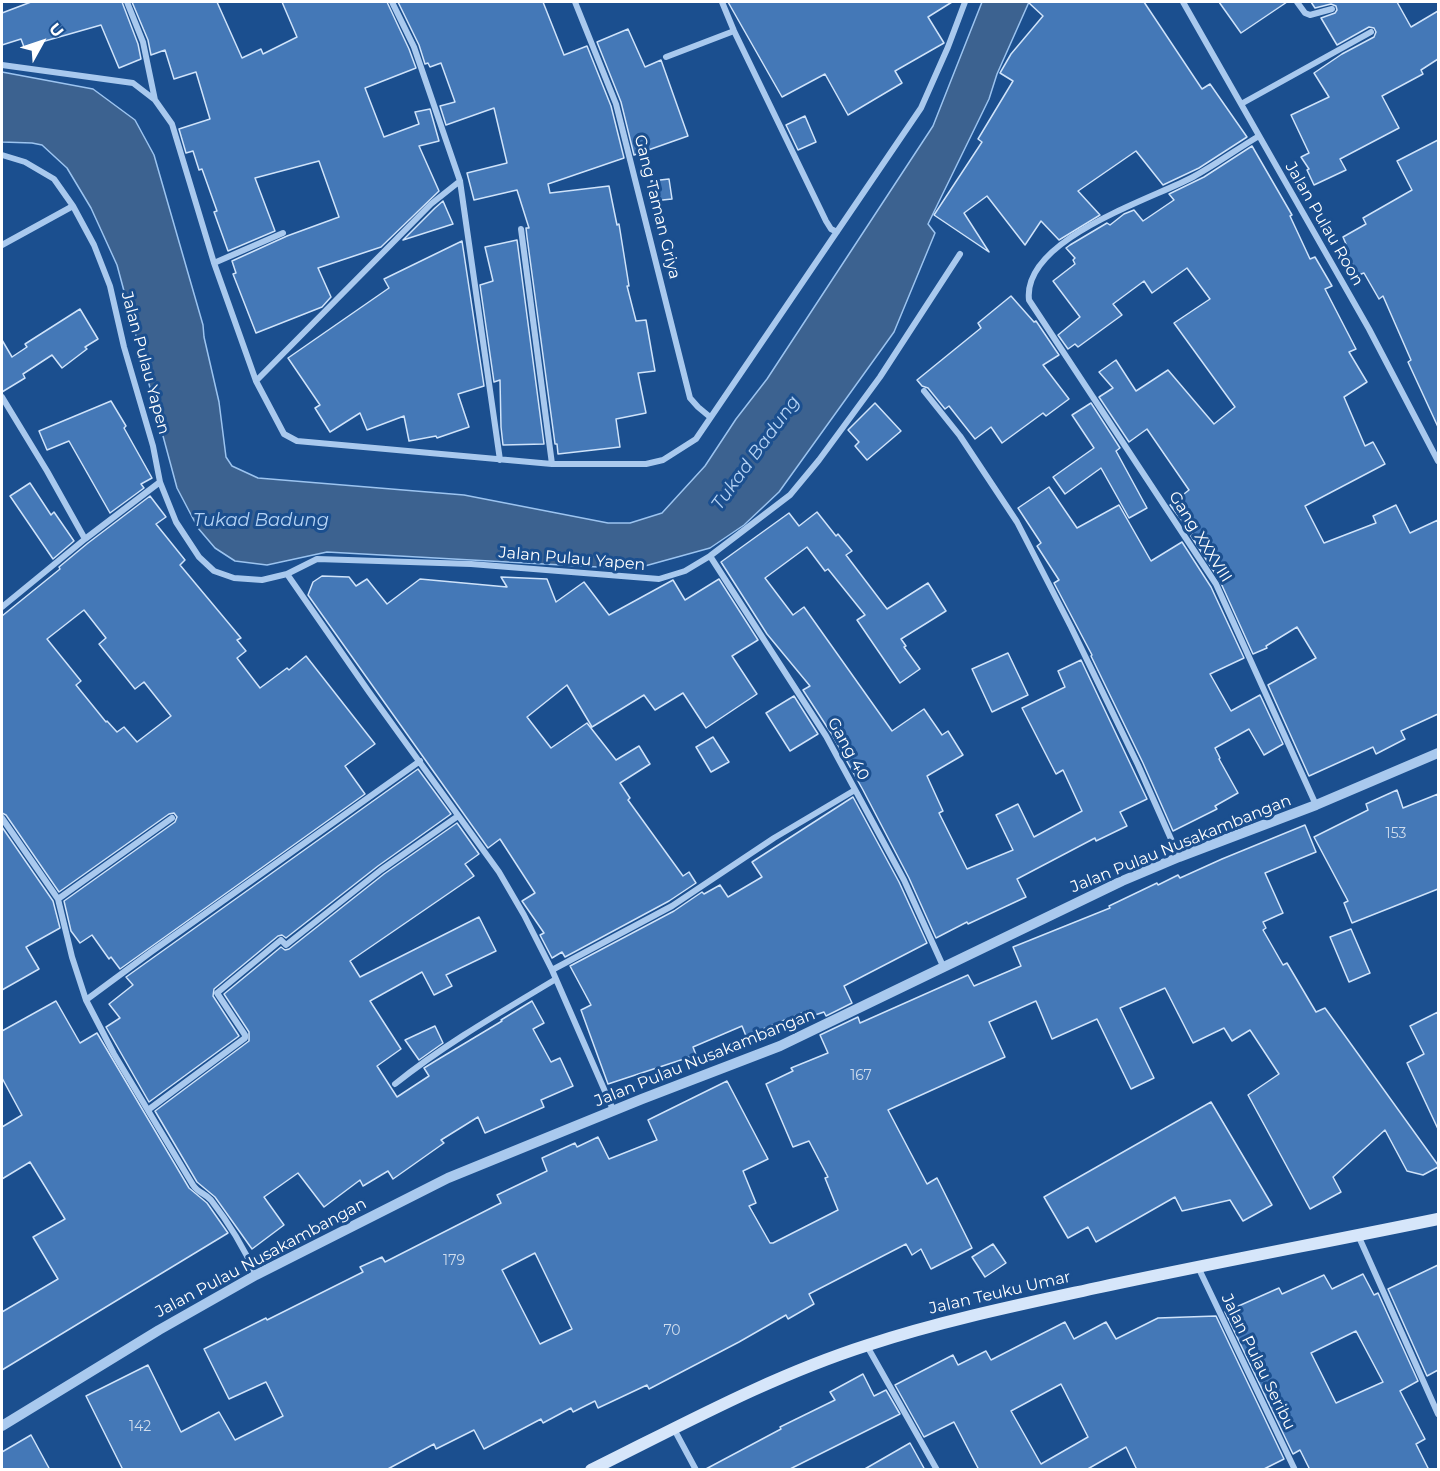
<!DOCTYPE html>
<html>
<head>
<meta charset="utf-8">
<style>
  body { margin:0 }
  #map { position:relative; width:1440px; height:1471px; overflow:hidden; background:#1b4f8f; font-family:Montserrat,sans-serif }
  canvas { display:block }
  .frame { position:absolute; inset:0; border:3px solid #fff; pointer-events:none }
  .north { position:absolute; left:12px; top:12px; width:60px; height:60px; -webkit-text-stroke:4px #1b4f8f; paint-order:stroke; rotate:50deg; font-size:16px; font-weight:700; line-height:24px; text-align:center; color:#fff }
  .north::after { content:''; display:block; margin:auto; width:21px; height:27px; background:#fff; clip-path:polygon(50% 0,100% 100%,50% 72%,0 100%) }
</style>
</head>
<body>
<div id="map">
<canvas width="1440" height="1471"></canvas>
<div class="frame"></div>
<div class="north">U</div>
</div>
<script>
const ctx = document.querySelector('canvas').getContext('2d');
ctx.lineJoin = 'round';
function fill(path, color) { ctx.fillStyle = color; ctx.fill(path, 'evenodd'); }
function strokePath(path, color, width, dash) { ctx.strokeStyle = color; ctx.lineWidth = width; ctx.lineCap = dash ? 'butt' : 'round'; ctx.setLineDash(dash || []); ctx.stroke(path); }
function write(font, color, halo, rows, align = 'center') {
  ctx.font = font + ' Montserrat,sans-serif'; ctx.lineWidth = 6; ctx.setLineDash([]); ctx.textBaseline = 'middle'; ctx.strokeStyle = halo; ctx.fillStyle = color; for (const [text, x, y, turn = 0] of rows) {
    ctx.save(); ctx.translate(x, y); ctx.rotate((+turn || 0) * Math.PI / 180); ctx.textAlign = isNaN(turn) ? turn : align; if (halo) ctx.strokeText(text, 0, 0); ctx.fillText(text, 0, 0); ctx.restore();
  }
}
const water = new Path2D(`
  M982,2H1029L997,74L989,99L928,224L935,233L894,332L779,492L744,525L710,548L634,569L327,552L267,565L235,561L215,548L198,528L177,488L117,265L91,208L67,168L42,145L32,143L2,142V72L93,89L135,120L154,155L203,325L204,337L219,402L226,457L232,466L258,478L464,495L608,523H630L662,513L705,466L736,419L767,379L933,126Z`);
fill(water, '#3c6290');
strokePath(water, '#9cc4f0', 1.5);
const building = new Path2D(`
  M31,2H122L138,44L141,59L119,68L101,25L24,47L21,39L2,45V13Z
  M132,2H217L242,58L261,49L263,54L297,37L282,2H387L409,49L416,68L365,88L384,137L419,124L415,112L430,109L439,141L419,146L439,191L381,247L318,268L331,297L322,307L256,333L233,274L236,273L232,261L287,236L339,217L319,161L255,178L275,231L228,251L214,212L217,211L202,169L199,170L193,151L186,153L179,129L210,119L196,72L174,79L165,50L151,55L148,40Z
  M398,2H543L564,55L587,46L611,106L624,158L548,184L550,193L609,186L617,225L619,224L629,286H627L636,321L646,320L655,371L638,373L646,413L616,419L620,447L558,454L557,444H555L527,237L526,228H529L517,190L474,200L467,173L507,163L494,108L446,125L440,106L455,102L441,63L430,67L428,63L425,64L419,45Z
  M728,2H952L928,17L944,43L895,71L902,83L848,115L825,74L782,97Z
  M1028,2H1144L1202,89L1210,84L1247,137L1199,168L1163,185L1136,151L1078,191L1100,215L1059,240L1041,221L1025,245L987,196L964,213L989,252L934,215L982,142L978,139L1013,81L1000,73L1011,54L1043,16Z
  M1219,2H1287L1241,33Z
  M1311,2H1397L1411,27L1438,11V59L1421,70L1423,74L1382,96L1399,128L1340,159L1346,170L1314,185L1307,170L1309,169L1301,157L1309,153L1291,115L1329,97L1314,73L1342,54L1374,37L1376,32L1374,28L1369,27L1337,45L1321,18L1335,13L1337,10L1336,6L1331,4L1315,8Z
  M628,29L645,67L661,60L688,136L634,155L621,102L597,42Z
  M805,116L816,142L798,150L786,125Z
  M1438,140V427L1408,362L1411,360L1383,296L1379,299L1364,273L1358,275L1343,245L1346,244L1343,237L1366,224L1363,218L1412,190L1397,161Z
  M1252,146L1292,215L1290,216L1310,259L1315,257L1332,286L1325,289L1356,349L1349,352L1367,382L1344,397L1365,446L1373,442L1385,464L1305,506L1324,543L1376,523L1373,516L1396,505L1410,533L1438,520V714L1401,731L1405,739L1376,754L1373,747L1309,776L1268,685L1316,658L1297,627L1266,646L1267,648L1253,654L1220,581L1191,536L1193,535L1170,505L1189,490L1147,429L1129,442L1099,397L1113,388L1099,372L1116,360L1136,391L1168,370L1214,424L1235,407L1174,323L1210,299L1187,268L1152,293L1144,281L1113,304L1122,315L1078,347L1075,344L1068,349L1058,335L1080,317L1053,281L1075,264L1073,260L1075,258L1066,248L1070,245L1107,223L1110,225L1124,214L1134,210L1143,221L1174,200L1169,194L1204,177Z
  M669,179L672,199L653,201L651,181Z
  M443,201L453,224L403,240L435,208Z
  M517,240L544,444L503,445L501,427L500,380L494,382L480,285L493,281L485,247Z
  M462,241L484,386L458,394L469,427L437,438L436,436L409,441L404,416L367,430L360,413L330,432L315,408L320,405L288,358L389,288L384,279Z
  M1011,296L1034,322L1036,321L1059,355L1043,365L1069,399L1046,416L1043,413L1002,443L991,427L975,439L949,406L945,409L928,388L922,386L917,380L981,328L978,323Z
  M80,309L98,339L85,347L87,349L62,368L52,355L23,374L25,378L2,392V340L12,357L27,347L25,344Z
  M111,401L126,426L124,428L152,478L141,484L144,488L110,513L69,441L47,450L39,431Z
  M875,403L901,431L867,460L855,446L859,442L848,430Z
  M1091,403L1120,448L1116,451L1147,508L1129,518L1101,468L1065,494L1053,477L1094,448L1072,415Z
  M30,483L51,515L54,512L74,541L53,559L10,496Z
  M1049,487L1077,528L1119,505L1151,561L1182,542L1211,587L1244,658L1210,674L1231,711L1260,695L1283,744L1264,755L1249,729L1215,748L1220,758L1219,759L1238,793L1215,806L1217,809L1173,831L1143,763L1091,656L1092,655L1054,583L1059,580L1037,546L1041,543L1018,508Z
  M150,496L166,517L156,524L185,560L180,565L241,638L237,640L246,651L237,658L260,688L287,668L289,670L306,656L375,744L345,766L365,794L120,969L111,957L109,959L92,935L80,943L71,931L64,901L175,822L177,817L174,813L169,814L59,892L6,815L2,813V616L60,569L59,567L88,543ZM84,610L106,638L99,644L135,689L144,682L171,716L137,742L124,727L117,732L107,721L106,722L76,685L81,681L47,639Z
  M817,512L836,536L838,534L852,551L846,555L887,609L928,583L946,611L901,639L906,646L904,647L920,669L900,683L857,620L865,615L828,569L825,571L807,547L765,578L793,615L804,607L892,731L924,709L942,735L948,731L963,755L927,776L943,811L939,813L967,869L1013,850L996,815L1018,804L1034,837L1082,811L1063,770L1056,774L1022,708L1065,687L1058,671L1081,660L1147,799L1120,812L1127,826L1096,841L1095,838L1017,879L1026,897L968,924L967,922L936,938L909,878L863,790L831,733L803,690L810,686L767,634L721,562L789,513L799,526Z
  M322,576L349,577L356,586L367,579L387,604L420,579L507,587L501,577L547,579L556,602L584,582L609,615L673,580L685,600L719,579L758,640L732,656L757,694L706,728L683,693L655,710L644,695L592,727L567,685L527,717L551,748L587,723L616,760L639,746L650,764L620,783L630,798L628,800L683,876L689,872L696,883L669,901L565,957L562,952L552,958L540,935L544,933L522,901L535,893L500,839L488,848L308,595L313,582Z
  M1008,653L1028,695L992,712L972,669Z
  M794,696L818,734L790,751L766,713Z
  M713,737L729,762L711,772L696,747Z
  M418,769L451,814L378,866L286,938L282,935L278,936L214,989L213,996L239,1036L149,1102L106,1027L120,1018L109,1004L133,985L126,977Z
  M1397,790L1403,808L1438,794V889L1352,923L1344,903L1348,901L1314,837L1368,810L1366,804Z
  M853,797L899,882L927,943L844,986L852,1003L826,1016L824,1012L812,1016L809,1010L746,1036L742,1026L693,1047L696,1055L608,1084L581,1010L591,1005L570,966L674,911L702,892L704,894L720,885L728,897L762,877L752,862Z
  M457,823L479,854L465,864L474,876L350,961L360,977L479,917L496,951L446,975L452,986L434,995L422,972L370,1001L401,1049L377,1066L397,1097L429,1076L424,1068L437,1060L502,1021L501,1020L532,1001L544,1023L533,1029L551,1062L560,1058L573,1086L541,1100L544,1107L485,1133L478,1117L441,1140L444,1143L393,1179L388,1171L363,1186L360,1180L324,1207L298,1173L264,1197L284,1225L252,1249L215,1197L197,1182L155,1111L249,1041V1032L224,994L281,947L285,950L289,949L384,874Z
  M1305,825L1316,852L1265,873L1283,913L1263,922L1266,928L1263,930L1283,965L1287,963L1316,1012L1325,1008L1438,1165V1167L1423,1175L1407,1171L1385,1130L1333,1177L1341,1192L1310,1209L1248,1095L1279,1074L1250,1030L1232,1041L1224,1028L1193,1043L1165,988L1120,1008L1154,1078L1131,1089L1097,1019L1052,1039L1036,1001L989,1022L1005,1057L888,1110L927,1184L937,1178L972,1248L931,1269L921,1249L912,1255L906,1244L809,1294L814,1304L788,1319L786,1315L739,1342L649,1389L647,1385L598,1408L595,1401L573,1412L571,1408L543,1423L541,1419L484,1449L474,1430L436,1449L434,1444L386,1470H123L86,1396L148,1365L181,1432L219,1412L235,1440L283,1416L266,1382L229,1399L204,1349L266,1318L267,1320L363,1272L360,1267L382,1257L385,1262L501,1203L497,1195L547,1171L542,1158L575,1143L577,1147L598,1137L609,1159L657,1140L648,1120L727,1081L768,1159L743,1171L756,1203L749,1206L770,1243H773L838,1210L825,1178L828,1177L809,1141L793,1147L766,1084L793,1071L791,1068L828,1053L820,1035L858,1017L860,1023L968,975L974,986L1021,966L1013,947L1110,908L1109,906L1157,883L1158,885L1178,875L1180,878L1222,859ZM535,1253L572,1329L540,1344L502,1270Z
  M2,827L53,901L60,928L26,947L39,969L2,990Z
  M1351,929L1370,973L1349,982L1330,937Z
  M56,1001L80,1043L97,1033L189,1188L207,1203L228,1233L2,1370V1312L58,1279L33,1237L65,1219L30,1162L2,1179V1127L22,1115L2,1078V1031Z
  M1438,1012V1129L1407,1063L1424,1054L1410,1026Z
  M435,1026L443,1043L419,1060L405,1040Z
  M1211,1102L1272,1205L1243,1221L1230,1200L1182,1211L1175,1197L1096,1242L1088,1227L1068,1238L1044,1197Z
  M993,1244L1006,1263L985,1277L972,1257Z
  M1438,1265V1370L1427,1376L1388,1289Z
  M1363,1274L1374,1295L1378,1293L1418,1381L1400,1391L1425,1439L1416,1444L1429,1470H1310L1300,1450L1293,1454L1225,1312L1279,1288L1282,1294L1324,1275L1332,1289ZM1356,1331L1383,1382L1336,1403L1311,1353Z
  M1216,1316L1284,1459L1262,1470H1137L1126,1447L1086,1470H979L954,1422L924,1437L895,1385L953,1355L958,1365L986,1351L991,1360L1065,1322L1074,1339L1106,1322L1116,1339L1158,1318ZM1061,1384L1088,1437L1041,1464L1011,1411Z
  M863,1374L874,1396L886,1390L900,1414L788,1470H704L781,1429L780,1427L835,1400L830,1392Z
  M31,1435L50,1470H2V1452Z
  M910,1443L925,1470H863Z`);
fill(building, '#4478b7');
strokePath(building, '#cfe3fa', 1.5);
strokePath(new Path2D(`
  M127,2L143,42L155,100
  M392,2L414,47L460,181L500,460
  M575,2L616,104L690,398L698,407L710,417
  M722,2L734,31L826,221L831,229L837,232
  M1183,2L1369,329L1438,461
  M1297,2L1305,13L1310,15L1332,9
  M666,57L734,31
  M2,65L133,83L155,100L172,124L214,263L256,381L284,434L297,441L552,464H646L663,460L696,439L921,108L948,47L965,2
  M1241,104L1371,32
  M1259,136C1237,149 1215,165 1193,177C1150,200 1022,239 1029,300L1216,584L1316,805
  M2,155L25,162L54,179L73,206L94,245L110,286L124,347L153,446L160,482L176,522L199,557L214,571L234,578L262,580L287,574L317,559L471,564L659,579L685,571L710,556L790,495L819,460L880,377L960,254
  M521,229L552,464
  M2,245L73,206
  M214,263L283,233
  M256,381L431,204L460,181
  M924,391L960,436L1017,522L1071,627L1138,765L1179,857
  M2,397L47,471L85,539
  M710,556L826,736L904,880L943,966
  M287,574L369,692L499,872L524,915L552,970L614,1112
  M2,607L85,539L160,482
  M2,818L58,899L72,957L86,1000L114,1054L193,1185C198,1193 205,1193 211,1200C229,1223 244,1248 256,1275
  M58,899L172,818
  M552,970L672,906L774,838L855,790
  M86,1000L151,952L420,761
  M395,1084C445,1044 501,1012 556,979
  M148,1110L245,1038V1035L217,993L281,940L286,945L381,870L458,816
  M1358,1235L1438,1414
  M1198,1267L1295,1470
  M867,1346L937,1470
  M674,1429L696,1470`), '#a9c9ee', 6);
strokePath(new Path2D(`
  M2,1426L159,1330L256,1275L448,1178L642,1099L780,1046L1122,881L1179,857L1316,805L1438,753`), '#a9c9ee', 10);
strokePath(new Path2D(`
  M591,1470C682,1425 771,1376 868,1345C944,1320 1023,1304 1101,1287C1213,1263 1326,1242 1438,1219`), '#d6e6fa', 12);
write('14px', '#d0dded', null, [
  ["153",1396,834],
  ["167",861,1076],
  ["179",454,1261],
  ["70",672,1331],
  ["142",140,1427]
]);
write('16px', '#fff', '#1b4f8f', [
  ["Gang Taman Griya",657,207,76],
  ["Jalan Pulau Roon",1324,224,60],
  ["Jalan Pulau Yapen",145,363,75],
  ["Gang XXXVIII",1200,537,58],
  ["Jalan Pulau Yapen",572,559,5],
  ["Gang 40",848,749,61],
  ["Jalan Pulau Nusakambangan",1181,844,-22],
  ["Jalan Pulau Nusakambangan",705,1058,-22],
  ["Jalan Pulau Nusakambangan",261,1258,-28],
  ["Jalan Teuku Umar",1000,1293,-13],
  ["Jalan Pulau Seribu",1258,1362,64]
]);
write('italic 18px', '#b5d3f5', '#1b4f8f', [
  ["Tukad Badung",756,453,-54],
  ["Tukad Badung",261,521]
]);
</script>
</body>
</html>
